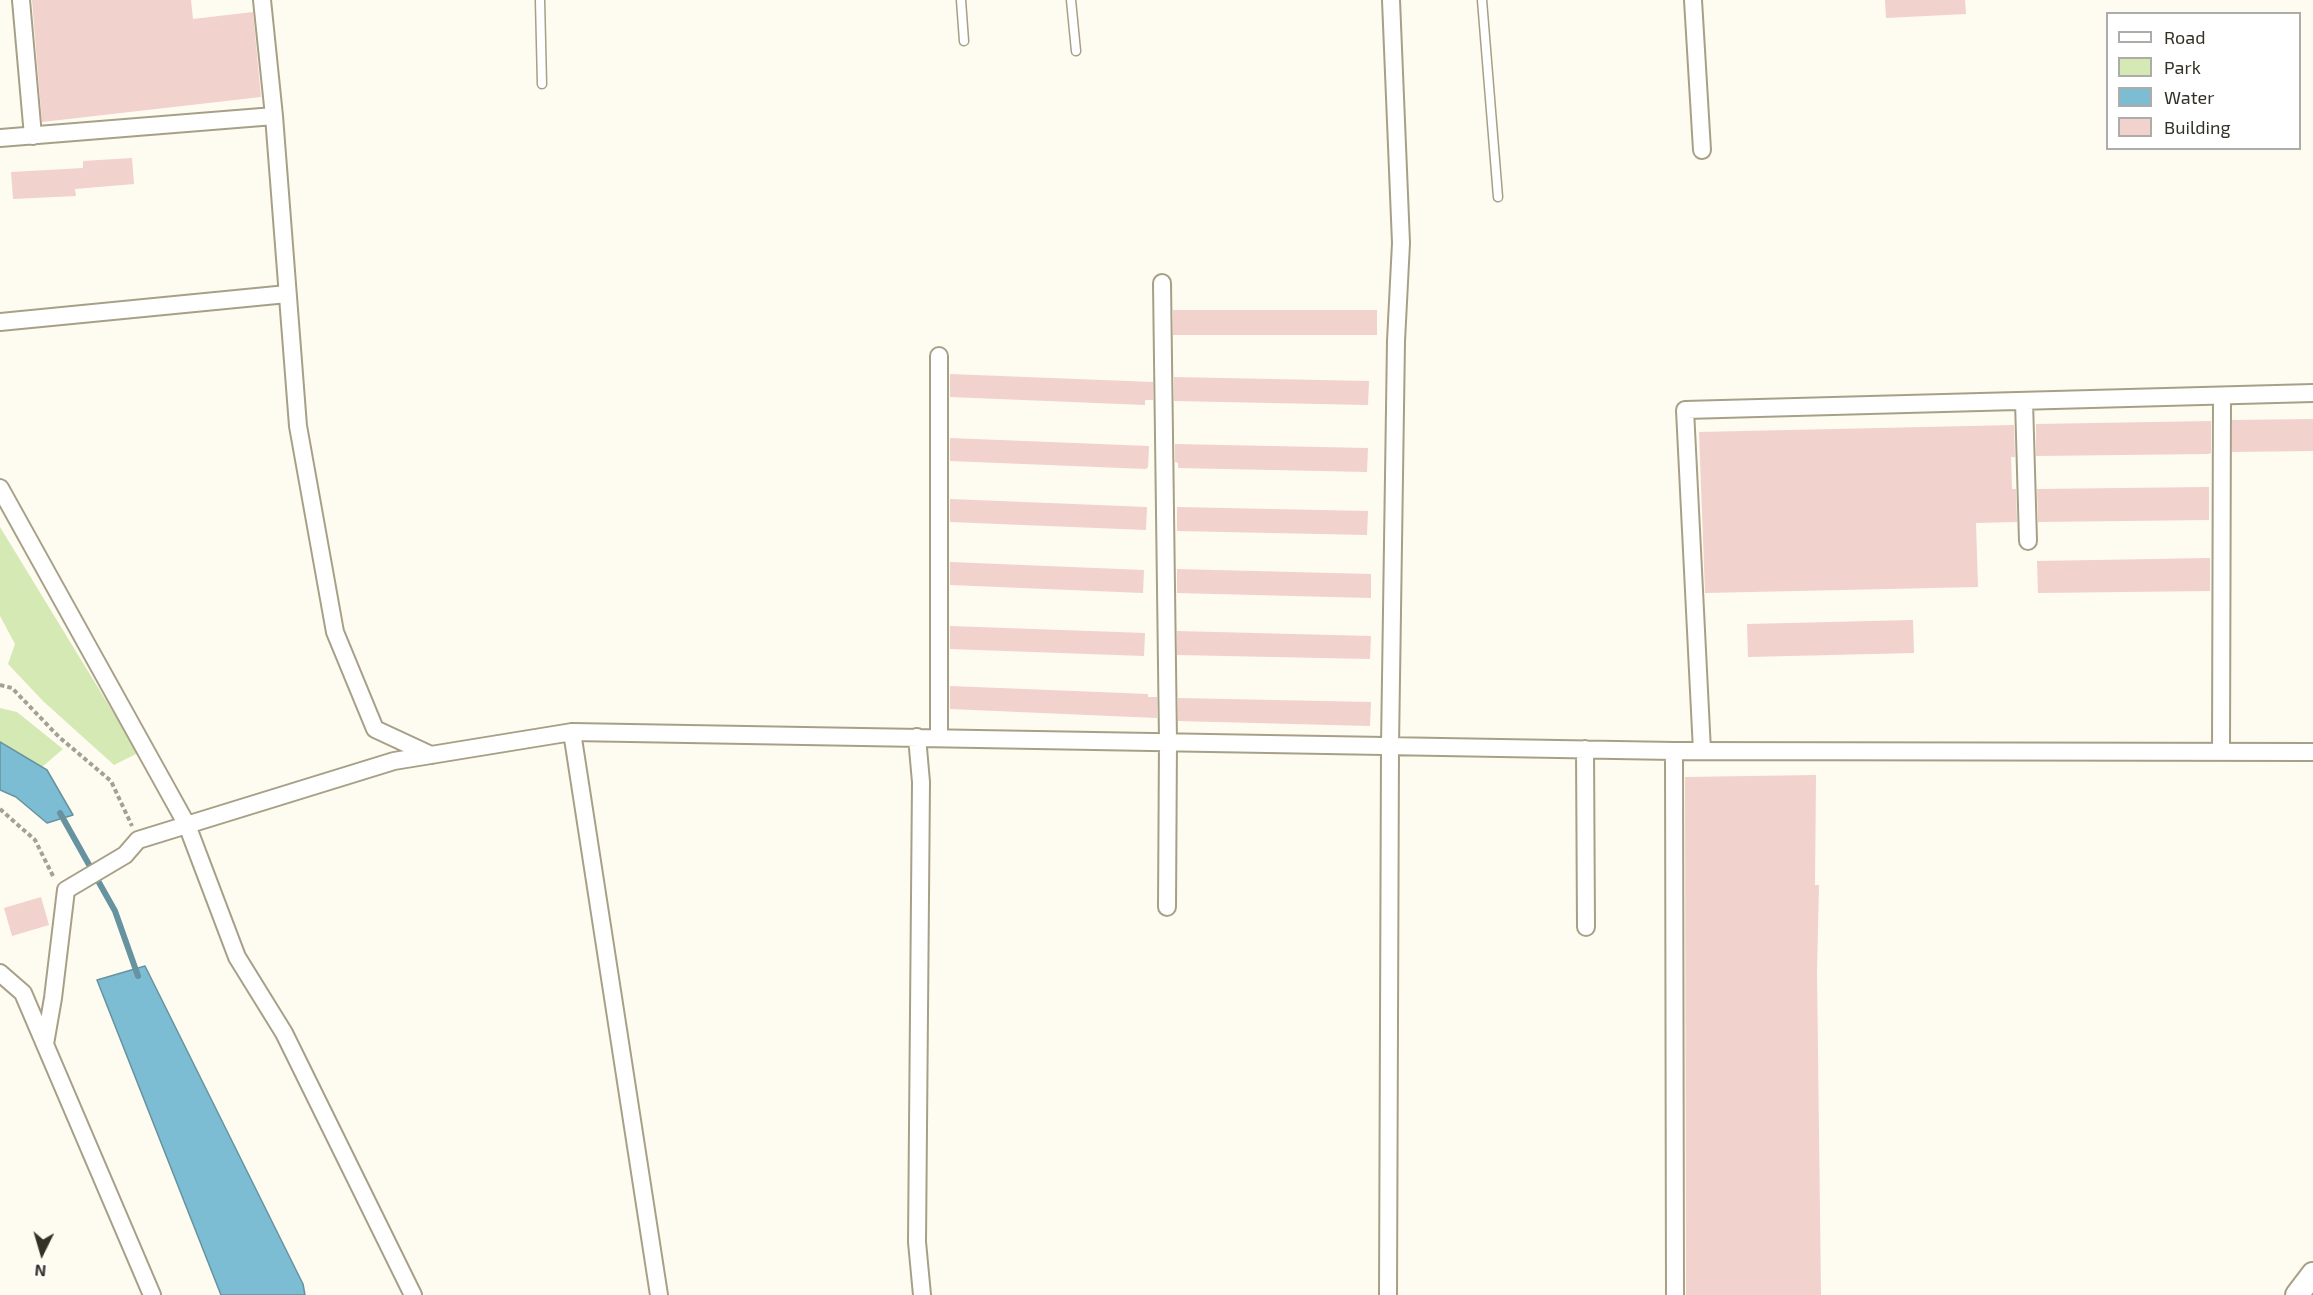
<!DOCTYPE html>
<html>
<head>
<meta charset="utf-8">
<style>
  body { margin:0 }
  #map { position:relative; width:2313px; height:1295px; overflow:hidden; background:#fefbf0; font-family:"Exo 2",sans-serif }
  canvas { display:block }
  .legend { position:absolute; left:2106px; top:12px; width:195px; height:138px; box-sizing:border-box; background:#fff; border:2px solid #adaca8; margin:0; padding:8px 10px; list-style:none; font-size:18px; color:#333026 }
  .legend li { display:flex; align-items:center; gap:12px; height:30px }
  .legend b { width:30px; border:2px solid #adaca8 }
  .north { position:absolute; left:12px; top:1223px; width:60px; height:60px; -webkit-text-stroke:4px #fff; paint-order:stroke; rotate:185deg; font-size:16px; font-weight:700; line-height:24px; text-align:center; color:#333026 }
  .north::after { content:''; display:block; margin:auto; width:21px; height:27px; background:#333026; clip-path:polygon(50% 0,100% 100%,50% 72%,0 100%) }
</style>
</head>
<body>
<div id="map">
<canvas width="2313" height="1295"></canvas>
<ul class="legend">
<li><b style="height:8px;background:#fff"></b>Road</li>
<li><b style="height:16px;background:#d5e9b5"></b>Park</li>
<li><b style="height:16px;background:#7cbdd3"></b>Water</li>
<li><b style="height:16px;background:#f1d2cd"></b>Building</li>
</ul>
<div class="north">N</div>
</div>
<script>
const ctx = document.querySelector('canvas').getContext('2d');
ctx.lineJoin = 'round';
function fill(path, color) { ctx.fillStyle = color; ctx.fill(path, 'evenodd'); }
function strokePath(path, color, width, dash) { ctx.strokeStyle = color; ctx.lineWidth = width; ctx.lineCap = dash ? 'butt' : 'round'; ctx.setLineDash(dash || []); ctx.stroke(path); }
fill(new Path2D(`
  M0,527L138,753L114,765L43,701L8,664L15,644L0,616Z
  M0,708L17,712L63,749L42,767L0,742Z`), '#d5e9b5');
const water = new Path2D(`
  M0,742L47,770L73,815L47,823L16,797L0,790Z
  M145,966L303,1284L305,1295H221L97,980Z`);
fill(water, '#7cbdd3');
strokePath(water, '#66939f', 1.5);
strokePath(new Path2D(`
  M60,813L115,911L138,976`), '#66939f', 6);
fill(new Path2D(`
  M32,0H191L193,19L253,12L261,97L42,122Z
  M1885,0H1965L1966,14L1886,18Z
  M132,158L134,184L75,189L76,196L13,199L11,172L83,168V161Z
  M1173,310H1377V335H1173Z
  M950,374L1153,382V400H1145V405L950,397Z
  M1174,377L1369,381L1368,405L1174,401Z
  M2313,419V451L2232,452V420Z
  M2211,421V453L2208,454L2036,456V424Z
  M2014,425L2015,457H2011L2012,489H2016L2017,522L1976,523L1978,587L1705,593L1699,432Z
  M950,438L1149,446L1148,467L1146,469L950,461Z
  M1175,444L1368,448L1367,472L1178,468V463L1175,462Z
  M2209,487V520L2038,522L2037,489Z
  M950,499L1147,507L1146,530L950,522Z
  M1177,507L1368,511L1367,535L1177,531Z
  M2210,558V591L2038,593L2037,561Z
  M950,562L1144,570L1143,593L950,585Z
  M1177,569L1371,574V598L1177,593Z
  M1913,620L1914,653L1748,657L1747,624Z
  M950,626L1145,633L1144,656L950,649Z
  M1177,631L1371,636L1370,659L1177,655Z
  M950,686L1148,694V697H1157V718L950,709Z
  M1178,698L1371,702L1370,726L1178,721Z
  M1816,775L1815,885H1819L1817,972L1821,1295H1686L1685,777Z
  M41,897L49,925L12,936L4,908Z`), '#f1d2cd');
const lane = new Path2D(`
  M540,0L542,84
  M961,0L964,41
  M1071,0L1076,51
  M1482,0L1498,197`);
const street = new Path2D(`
  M21,0L33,136
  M262,0L274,116L298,426L335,632L375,729L431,755
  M1693,0L1702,150
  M0,138L274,116
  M1162,283L1168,741L1167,907
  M0,322L287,294
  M2024,401L2028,541
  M0,488L187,825L237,957L284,1033L413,1295
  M572,732L659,1295
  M917,737L921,782L917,1242L922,1295
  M939,737V356
  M1585,749L1586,927
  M1674,751L1675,1295
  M1702,751L1685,410L2313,393
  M2221,752L2222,396
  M0,973L23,993L152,1295
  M45,1044L53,998L66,890L125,855L138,840L394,761L572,732L1674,751L2313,752
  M1388,1295L1390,746L1396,341L1401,243L1391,0`);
const secondary = new Path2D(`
  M2297,1295L2313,1274`);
strokePath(lane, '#a7a087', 11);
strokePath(street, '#a7a087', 20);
strokePath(secondary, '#a7a087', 26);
strokePath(new Path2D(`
  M0,685L12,688L59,737L111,781L132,826
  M0,809L35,840L54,878`), '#a3a095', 4, [4.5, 3]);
strokePath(lane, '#fff', 8);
strokePath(street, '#fff', 16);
strokePath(secondary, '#fff', 22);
</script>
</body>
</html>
